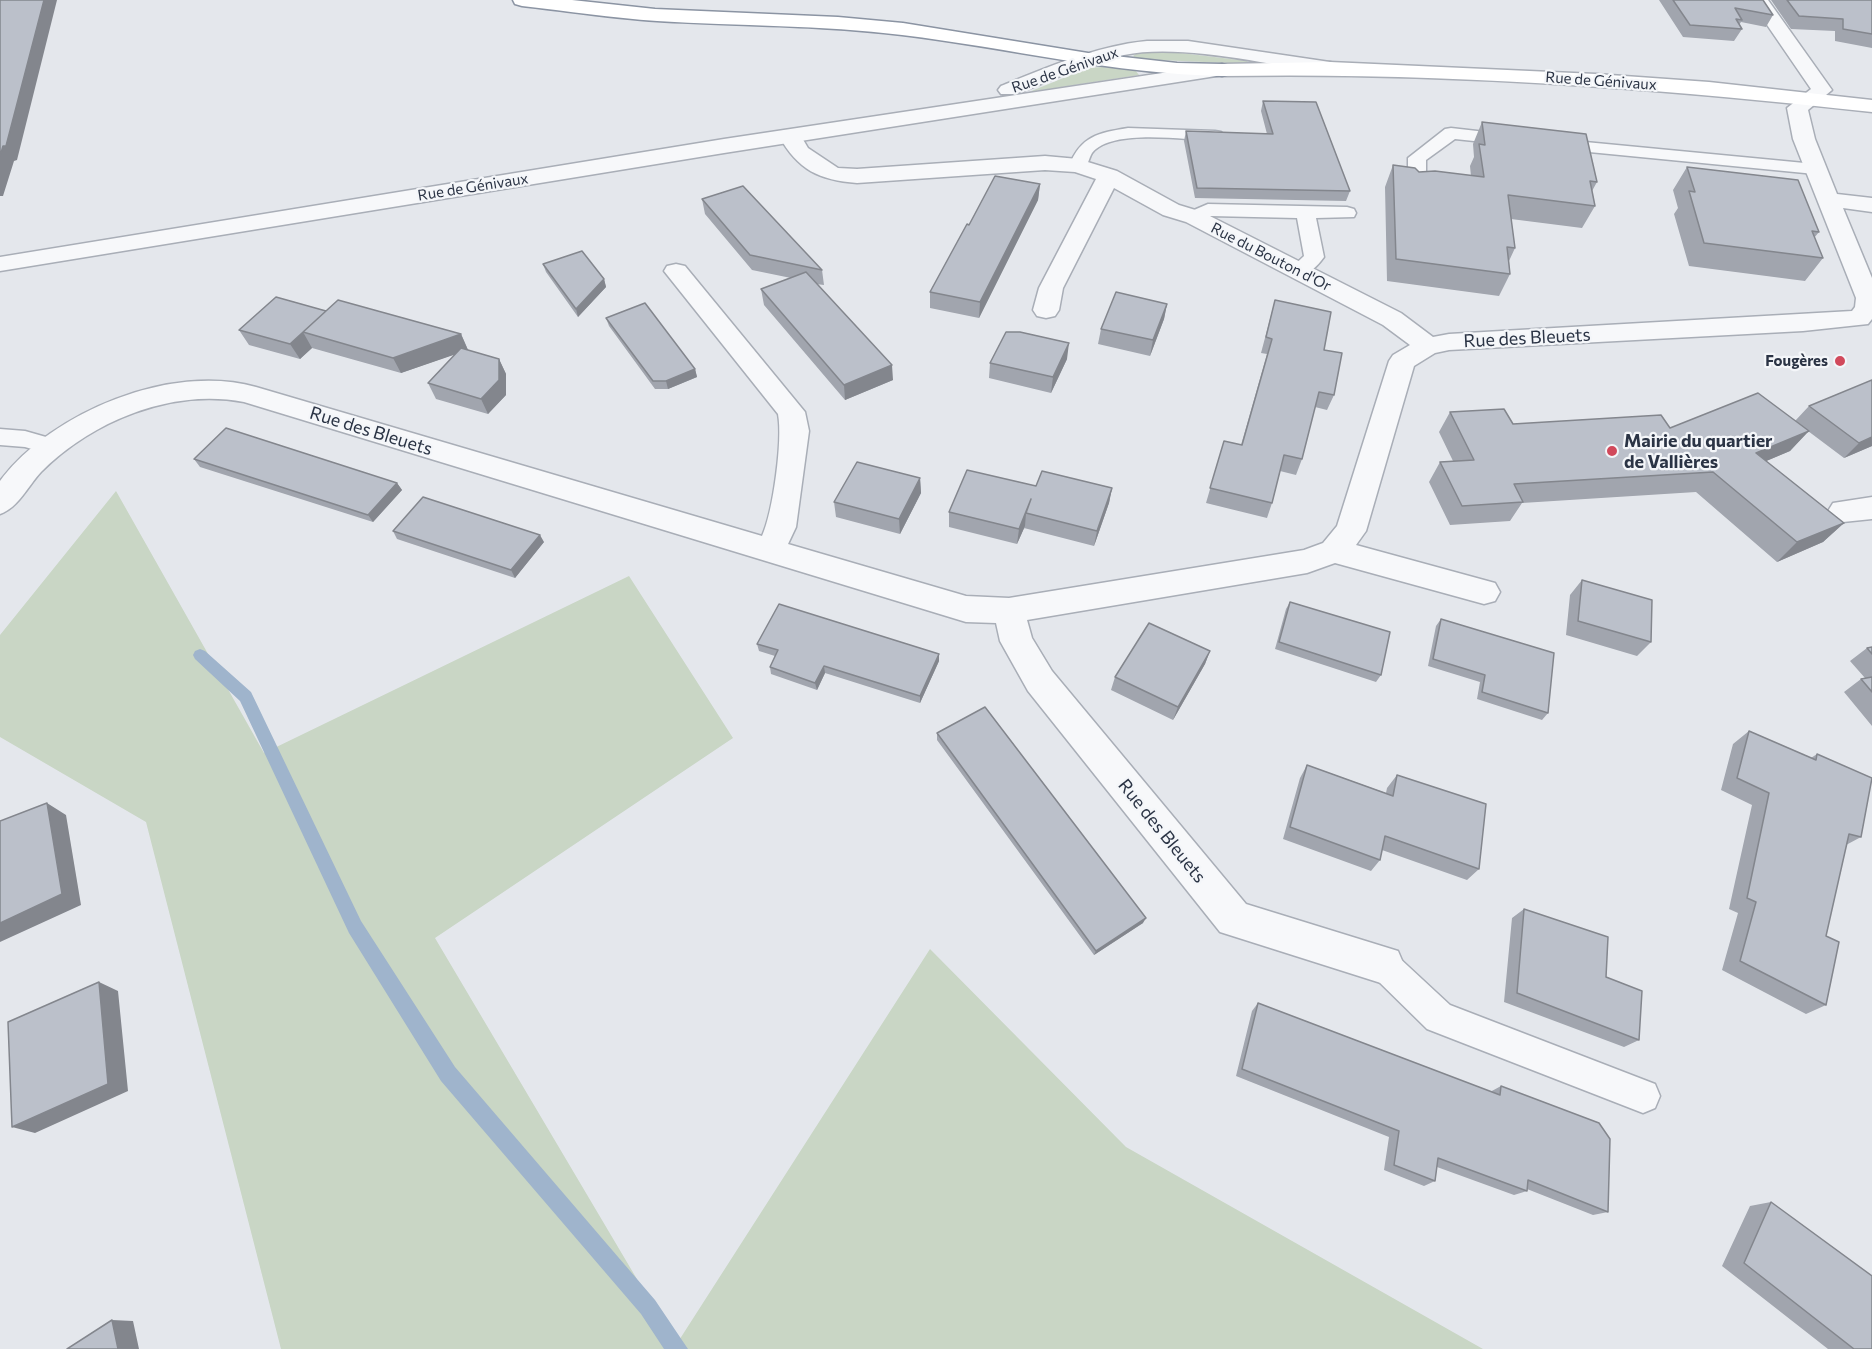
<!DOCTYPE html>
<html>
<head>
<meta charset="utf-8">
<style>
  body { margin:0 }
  canvas { display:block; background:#e4e7ec }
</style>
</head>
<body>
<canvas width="1872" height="1349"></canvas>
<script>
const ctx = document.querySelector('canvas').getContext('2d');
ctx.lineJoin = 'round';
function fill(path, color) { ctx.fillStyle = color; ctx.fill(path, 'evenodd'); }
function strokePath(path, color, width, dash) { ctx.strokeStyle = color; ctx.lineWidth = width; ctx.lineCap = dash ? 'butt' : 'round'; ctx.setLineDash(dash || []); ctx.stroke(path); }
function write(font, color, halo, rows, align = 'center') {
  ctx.font = font + ' Commissioner,sans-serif'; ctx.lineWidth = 4.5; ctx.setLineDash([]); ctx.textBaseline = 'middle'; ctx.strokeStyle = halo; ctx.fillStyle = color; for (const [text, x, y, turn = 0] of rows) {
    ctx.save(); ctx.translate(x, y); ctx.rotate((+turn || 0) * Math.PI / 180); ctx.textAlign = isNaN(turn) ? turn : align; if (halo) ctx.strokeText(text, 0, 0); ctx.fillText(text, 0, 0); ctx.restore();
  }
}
fill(new Path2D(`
  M1173,52L1247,61L1249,64L1137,59L1133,56L1137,53Z
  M1101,67L1135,70L1139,75L1029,92L1088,68Z
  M116,491L264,753L629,576L733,738L435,938L676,1345L930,949L1126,1147L1483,1349H281L146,822L0,737V635Z`), '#c9d6c5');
fill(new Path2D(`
  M200,649L205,651L251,692L361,921L455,1067L655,1300L688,1349H664L641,1314L441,1081L349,933L240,701L195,659L193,655L195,651Z`), '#9fb4cc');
const service = new Path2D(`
  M1128,128L1215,131L1221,132L1224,136L1221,140L1215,141C1186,140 1112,128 1092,153C1089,158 1088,165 1084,170H1072L1069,166C1081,136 1098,133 1128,128Z
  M1451,128L1512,135L1518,136L1521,140L1518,144L1512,145L1455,139L1426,160V188L1424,192H1410L1408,188V158L1445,129Z
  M1554,139L1815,164L1821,165L1824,169L1821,173L1815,174L1548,148L1545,144L1548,140Z
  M1208,204L1347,207L1354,209L1356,213L1354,217L1316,218L1324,257C1316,268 1305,279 1291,275L1288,271L1304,256L1297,218L1211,216L1194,223L1187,221L1185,217L1187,213Z
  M0,429L25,431L60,441L64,447L60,453L52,455L25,447L0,445Z
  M1384,949L1395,954L1450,1005L1655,1084L1660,1096L1655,1108L1643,1113L1427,1029L1373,976L1368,965L1373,954Z`);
const minor = new Path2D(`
  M1750,0H1768L1832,90L1808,110L1815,139L1837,194L1872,198V212L1843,208L1872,278V319L1868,324L1803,331L1449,350L1435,353L1414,366L1366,531L1356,545L1495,583L1500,592L1495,601L1484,604L1335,563L1307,573L1027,620L1032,638L1052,671L1246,904L1398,951L1404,965L1398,979L1384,984L1220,932L1028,691L1000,641L996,623L966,622L244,402C172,388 92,421 41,472C28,486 18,508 0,514V481C52,412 171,363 256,387L762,536C773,512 783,440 778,414L664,271L667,266L676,264L685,266L805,412L809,431L796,527L788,544L966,596L1009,598L1304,550L1323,543L1337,526L1389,361L1393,355L1410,345L1383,325L1186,222L1163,215L1114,188L1063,288L1059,310L1055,316L1046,318L1037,316L1033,310L1039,288L1096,179L1075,172L1045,170L857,183C819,180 798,170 779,136L782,131L790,130L798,131L808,148L838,168L857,169L1045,156L1078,159L1117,171L1179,205L1202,212L1401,313L1433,337L1449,334L1852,311L1855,307L1856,298L1793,139L1787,108L1811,89Z
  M1872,497V519L1843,522L1833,519L1828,511L1833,503Z`);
const tertiary = new Path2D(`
  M1147,41H1188L1330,62L1337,64L1340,68L1337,72L1330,74C1272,65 1180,43 1124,55C1086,63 1051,81 1015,94H1001L998,90L1001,86C1048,67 1096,46 1147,41Z
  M1222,64L1229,66L1232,70L1229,74L724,153L0,271V257L724,139Z`);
const secondary = new Path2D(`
  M1330,62L1596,74L1709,82L1872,100V112C1656,88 1439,72 1222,76L1215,74L1212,70L1215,66L1222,64Z`);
const motorway = new Path2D(`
  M513,0H572L655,9L838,17L903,23L1088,53L1177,63L1222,64L1229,66L1232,70L1229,74L1222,76C1114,74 1009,48 902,35C821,25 739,26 657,21C612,18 567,11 522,6L515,4Z`);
strokePath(service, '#a9aeb7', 3);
strokePath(minor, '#a9aeb7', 3);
strokePath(tertiary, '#a9aeb7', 3);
strokePath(secondary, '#a9aeb7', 3);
strokePath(motorway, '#8b94a3', 3);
fill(service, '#f7f8fa');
fill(minor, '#f7f8fa');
fill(tertiary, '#f7f8fa');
fill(secondary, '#fff');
fill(motorway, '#fff');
fill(new Path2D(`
  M1659,0H1763L1773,15L1766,27L1741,22L1739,25L1742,29L1734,41L1683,37Z
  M1771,0H1872V48L1835,41V31L1791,29Z
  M1263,101L1350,191L1346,201L1195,198L1184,141L1186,131L1267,134L1261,111Z
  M1482,122L1597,182L1592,191L1595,206L1582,228L1511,219L1515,248L1509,261L1510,274L1499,296L1387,281L1385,187L1393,165L1419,172L1471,176L1470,166L1474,157L1473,144Z
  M1687,167L1819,232L1814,238L1823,258L1805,281L1689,266L1674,214L1678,208L1673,190Z
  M1040,184L1038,200L979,318L930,308V292L969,225Z
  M702,199L822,270L824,285L816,284L893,380L845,400L764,305L761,289L791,278L752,270L705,214Z
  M543,264L604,279L606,287L578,317L546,272Z
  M1275,300L1324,350L1334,395L1327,410L1315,407L1302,459L1296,475L1280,471L1272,503L1267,518L1206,503L1224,441L1241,445L1267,354L1261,353Z
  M1167,304L1164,319L1150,356L1098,344L1101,329Z
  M326,311L461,334L468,350L499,359L506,374V395L488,414L436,399L428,383L455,354L401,373L312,348L300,359L249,345L239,330Z
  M606,318L695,369L697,377L668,389H655L609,326Z
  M1067,359L1051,393L989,378L990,363Z
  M1809,406L1872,446L1844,458L1808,431L1790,451L1766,461L1844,523L1823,542L1777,562L1696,492L1522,503L1510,521L1450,525L1429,482L1440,462L1453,461L1439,432L1450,412L1513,424L1670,428L1795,421Z
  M194,459L397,483L402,490L373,522L200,467Z
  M920,478L921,493L900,534L836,517L834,502Z
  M1036,486L1112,488L1109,503L1094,546L1024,528L1025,526L1017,544L949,527V512Z
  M393,531L544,542L515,578L397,539Z
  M1582,580L1651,642L1637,656L1566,635L1570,595Z
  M1290,602L1381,675L1376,682L1275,649L1286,609Z
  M1441,619L1548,713L1542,720L1477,699L1480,682L1428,666L1436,626Z
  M757,644L939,654V661L920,703L825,673L817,690L771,674L770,667L775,656L759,651Z
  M1872,647V726L1844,692L1861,679L1865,678L1850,661L1867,648Z
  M1210,651L1205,664L1173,720L1111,690L1115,677Z
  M1749,731L1811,758L1817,754L1861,837L1846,845L1826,936V1005L1806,1014L1722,970L1738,913L1729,909L1752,805L1721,790L1733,744Z
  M937,733L1143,923L1094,955L937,740Z
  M1307,765L1386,793L1387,788L1397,775L1479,869L1467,880L1382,850L1380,860L1371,871L1283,839L1300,778Z
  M1524,909L1639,1040L1624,1047L1504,1002L1512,918Z
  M1258,1003L1490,1092L1501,1086L1608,1212L1593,1215L1527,1189V1191L1514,1195L1437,1167L1435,1181L1424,1186L1384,1170L1389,1137L1236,1076L1252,1011Z
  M1771,1202L1872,1349H1828L1722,1266L1750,1206Z`), '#a1a5ae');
fill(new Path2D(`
  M44,0H57L17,160L14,161L3,196H0V156Z
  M1040,184L1038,200L979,318L980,302Z
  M604,279L606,287L578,317L576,309Z
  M1167,304L1164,319L1150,356L1153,340Z
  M303,332L312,348L300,359L290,344Z
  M461,334L468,350L401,373L393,358Z
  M1069,343L1067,359L1051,393L1053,377Z
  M499,359L506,374V395L488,414L481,399Z
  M892,365L893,380L845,400L844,385Z
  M695,369L697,377L668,389L666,381Z
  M1809,431L1790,451L1738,473L1756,453Z
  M1872,437V446L1844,458L1859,443Z
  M920,478L921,493L900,534L899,519Z
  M397,483L402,490L373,522L368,515Z
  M1112,488L1109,503L1094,546L1097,531Z
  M1031,499L1026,513L1025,526L1017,544L1019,529Z
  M1844,523L1823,542L1777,562L1797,542Z
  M540,535L544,542L515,578L511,570Z
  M1210,651L1205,664L1173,720L1178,707Z
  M939,654V661L920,703V696Z
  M824,666L825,673L817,690L815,683Z
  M47,803L66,815L81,905L0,942V923Z
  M1146,918L1143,923L1094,955L1096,951Z
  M99,982L118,991L128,1091L35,1133L12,1127Z
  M112,1320L133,1321L139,1349H118Z`), '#83868d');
const building = new Path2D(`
  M0,0H44L6,146H3L0,156Z
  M1673,0H1763L1773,15L1735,8L1742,20L1736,19L1742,29L1690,25Z
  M1787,0H1872V34L1843,29V19L1799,16Z
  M1263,101L1316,102L1350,191L1197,188L1186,131L1273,134Z
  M1482,122L1586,134L1597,182L1590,181L1595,206L1508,195L1515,248L1507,247L1510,274L1396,259L1393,165L1415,168L1419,172L1435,171L1484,177L1479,144L1485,145Z
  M1687,167L1798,180L1819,232L1812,231L1823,258L1704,243L1689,191L1695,192Z
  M995,176L1040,184L980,302L930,292L967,224L969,225Z
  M743,186L822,270L750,255L702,199Z
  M582,251L604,279L576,309L543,264Z
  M806,272L892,365L844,385L761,289Z
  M1116,292L1167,304L1153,340L1101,329Z
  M276,297L326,311L290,344L239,330Z
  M338,300L461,334L393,358L303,332Z
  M1275,300L1331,312L1324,350L1342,353L1334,395L1319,392L1302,459L1284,455L1272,503L1210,488L1224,441L1242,445L1272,339L1266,337Z
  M645,303L695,369L666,381H653L606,318Z
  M1006,332H1020L1069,343L1053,377L990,363Z
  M461,348L499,359V380L481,399L428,383Z
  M1872,380V437L1859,443L1809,406Z
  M1758,393L1809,431L1756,453L1844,523L1797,542L1713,472L1514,484L1523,502L1462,506L1440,462L1474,460L1450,412L1504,409L1513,424L1661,415L1670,428Z
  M226,428L397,483L368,515L194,459Z
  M857,462L920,478L899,519L834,502Z
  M967,470L1036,486L1042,471L1112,488L1097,531L1026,513L1031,499L1019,529L949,512Z
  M423,497L540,535L511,570L393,531Z
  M1582,580L1652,600L1651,642L1578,621Z
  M1290,602L1390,632L1381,675L1279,642Z
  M779,604L939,654L920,696L824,666L815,683L770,667L778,650L757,644Z
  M1441,619L1554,653L1548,713L1482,692L1485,675L1433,659Z
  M1149,623L1210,651L1178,707L1115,677Z
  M1872,647V654L1867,648Z
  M1872,677V692L1861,679Z
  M985,707L1146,918L1096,951L937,733Z
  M1749,731L1816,760L1817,754L1872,778L1861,837L1849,834L1826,936L1839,942L1826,1005L1740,961L1756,902L1747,898L1769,793L1737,778Z
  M1307,765L1393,796L1397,775L1486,804L1479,869L1385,836L1380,860L1290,827Z
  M47,803L62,894L0,923V821Z
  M1524,909L1608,937L1606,977L1642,991L1639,1040L1517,993Z
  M99,982L108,1084L12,1127L8,1022Z
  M1258,1003L1500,1095L1501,1086L1599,1123L1610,1139L1608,1212L1528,1180L1527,1191L1438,1158L1435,1181L1394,1165L1399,1131L1242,1069Z
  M1771,1202L1872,1276V1349H1854L1744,1263Z
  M112,1320L118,1349H67Z`);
fill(building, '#bbc0ca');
strokePath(building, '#83868d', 1.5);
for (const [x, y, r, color] of [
  [1840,361,6,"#d1495b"],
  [1612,451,6,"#d1495b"]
]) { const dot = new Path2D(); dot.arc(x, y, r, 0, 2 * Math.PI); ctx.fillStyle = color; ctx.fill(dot); strokePath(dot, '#f4f6f9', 2); }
write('15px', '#2b3445', '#f4f6f9', [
  ["Rue de Génivaux",1065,70,-19],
  ["Rue de Génivaux",1601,81,4],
  ["Rue de Génivaux",473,187,-9],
  ["Rue du Bouton d'Or",1271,257,27]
]);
write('bold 15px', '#2b3445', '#f4f6f9', [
  ["Fougères",1828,361]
], 'right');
write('18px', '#2b3445', '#f4f6f9', [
  ["Rue des Bleuets",1527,338,-3],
  ["Rue des Bleuets",371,431,17],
  ["Rue des Bleuets",1162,831,51]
]);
write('bold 18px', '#2b3445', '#f4f6f9', [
  ["Mairie du quartier",1624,441],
  ["de Vallières",1624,462]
], 'left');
</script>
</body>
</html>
